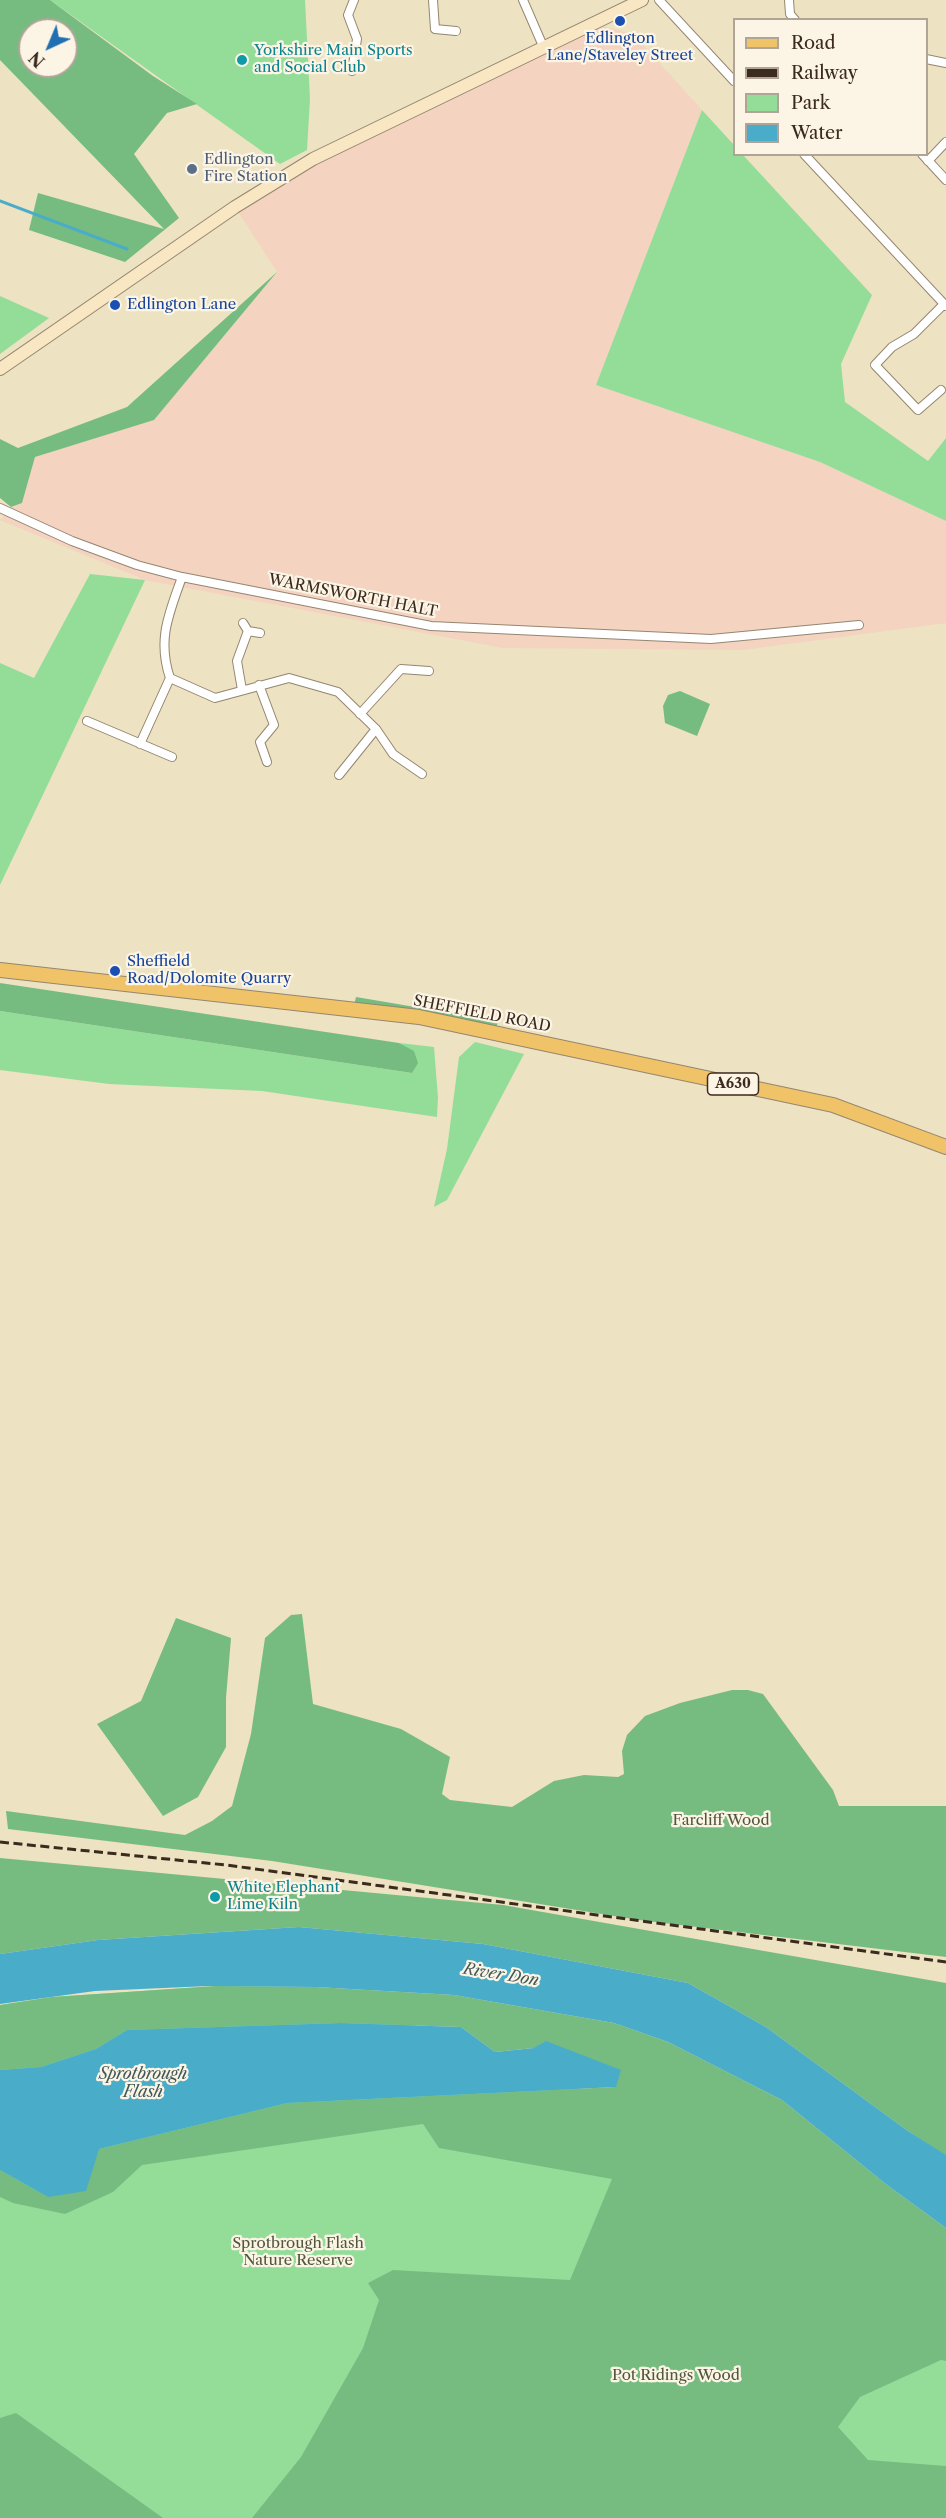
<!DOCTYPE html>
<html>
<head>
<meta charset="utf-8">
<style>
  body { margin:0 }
  #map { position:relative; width:946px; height:2518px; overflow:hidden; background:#ede2c2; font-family:"Libre Caslon Text",serif }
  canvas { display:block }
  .legend { position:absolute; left:733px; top:18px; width:195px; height:138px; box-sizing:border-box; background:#fcf5e5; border:2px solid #afa495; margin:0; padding:8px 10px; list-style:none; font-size:18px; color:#3b2a1e }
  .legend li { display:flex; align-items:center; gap:12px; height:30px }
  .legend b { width:30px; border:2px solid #afa495 }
  .north { position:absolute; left:18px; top:18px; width:60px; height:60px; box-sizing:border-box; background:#fcf5e5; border:2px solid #afa495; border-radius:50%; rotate:224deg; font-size:16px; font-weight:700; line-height:24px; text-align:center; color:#3b2a1e }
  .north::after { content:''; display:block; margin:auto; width:21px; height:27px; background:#1f6fb2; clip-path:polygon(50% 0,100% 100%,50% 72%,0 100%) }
</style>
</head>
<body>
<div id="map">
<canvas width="946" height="2518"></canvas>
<ul class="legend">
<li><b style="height:8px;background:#f1c369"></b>Road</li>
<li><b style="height:8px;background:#3b2a1e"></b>Railway</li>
<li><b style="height:16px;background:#93dd99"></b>Park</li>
<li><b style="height:16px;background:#49acc9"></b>Water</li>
</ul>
<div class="north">N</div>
</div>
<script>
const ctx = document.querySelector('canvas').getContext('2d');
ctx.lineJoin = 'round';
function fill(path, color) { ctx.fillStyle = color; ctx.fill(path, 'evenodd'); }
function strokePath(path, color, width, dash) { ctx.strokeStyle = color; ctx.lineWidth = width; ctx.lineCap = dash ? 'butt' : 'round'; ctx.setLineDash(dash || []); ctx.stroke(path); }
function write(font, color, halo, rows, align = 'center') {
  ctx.font = font + ' "Libre Caslon Text",serif'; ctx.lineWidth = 4.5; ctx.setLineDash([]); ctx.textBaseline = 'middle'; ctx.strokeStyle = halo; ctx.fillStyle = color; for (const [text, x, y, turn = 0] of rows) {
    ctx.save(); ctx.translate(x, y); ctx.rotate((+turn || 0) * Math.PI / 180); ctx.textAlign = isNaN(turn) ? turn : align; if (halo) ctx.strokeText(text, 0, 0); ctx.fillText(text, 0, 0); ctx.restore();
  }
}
fill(new Path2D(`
  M591,23L633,34L702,110L596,385L820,462L946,521V623L743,650L503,648L145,580L0,520L11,507L22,503L35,457L154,420L277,272L235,207L281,178Z`), '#f4d3c0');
fill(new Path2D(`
  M50,0H305L310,99L307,150L280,164Z
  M702,110L734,145V154L743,155L872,295L841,364L845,402L928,461L946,438V521L820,462L596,385Z
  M0,296L49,318L0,354Z
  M90,574L145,580L0,885V663L34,678Z
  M0,1011L412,1073L414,1052L399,1043L434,1047L438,1098L437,1117L262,1091L109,1084L0,1070Z
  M475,1042L524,1054L447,1200L434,1207L447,1149L459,1057Z
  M216,1986L316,1987L946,2228V2502L825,2518H0V2005L52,1997Z`), '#93dd99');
fill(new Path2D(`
  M0,0H50L153,76L197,104L167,113L134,154L179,218L125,262L29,230L38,193L164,229L0,60ZM30,30H66V66H30Z
  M277,272L154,420L35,457L22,503L11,507L0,498V439L18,448L127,407Z
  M680,691L710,704L697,736L665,723L663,706L668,695Z
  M0,983L399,1043L414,1051L418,1063L412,1073L0,1011Z
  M356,997L498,1021L496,1029L354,1005Z
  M302,1614L313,1704L401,1729L450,1757L442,1794L450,1800L512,1807L554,1781L584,1775L618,1777L624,1774L622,1751L627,1735L645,1716L680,1703L732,1690H748L763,1694L833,1790L839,1806H946V1957L639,1920L272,1861L8,1829L6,1811L185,1835L212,1821L232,1806L251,1734L265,1638L291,1615Z
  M176,1618L231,1638L226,1698V1747L198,1797L163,1816L97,1724L141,1701Z
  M0,1858L503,1905L946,1983V2156L908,2131L766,2027L688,1983L483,1944L299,1927L98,1940L0,1954Z
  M216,1986L316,1987L454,1995L614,2023L668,2042L782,2100L887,2185L946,2228V2361L941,2360L860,2397L838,2427L868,2460L946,2466V2518H252L301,2457L363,2348L379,2300L368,2283L393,2270L570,2280L612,2179L439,2148L423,2124L142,2165L113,2192L65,2214L13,2203L0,2197V2170L48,2197L99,2149L287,2103L615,2087L534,2048L495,2052L461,2027L341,2023L127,2030L96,2049L41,2067L0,2070V2005L52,1997Z
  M16,2413L163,2518H0V2418Z`), '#76bc81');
fill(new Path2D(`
  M299,1927L483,1944L688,1983L766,2027L908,2131L946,2155V2228L887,2185L782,2100L668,2042L614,2023L454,1995L316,1987L209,1986L95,1991L0,2004V1954L98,1940Z
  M341,2023L461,2027L495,2052L534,2048L546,2041L621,2070L616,2087L287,2103L99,2149L86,2191L48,2197L0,2170V2070L41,2067L96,2049L127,2030Z`), '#49acc9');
strokePath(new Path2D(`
  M0,201L127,249`), '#49acc9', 3);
const minor = new Path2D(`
  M433,0L435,29L456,31
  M523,0L543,46
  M659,0L734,81
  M789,0L790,14L795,20
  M926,59L946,63
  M352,71L357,39L348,15L354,0
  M804,154L946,306
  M922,154L946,180
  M928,161L946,142
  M941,390L918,410L875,365L892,347L914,334L944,304
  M0,508L72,541L137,565L182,577L431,626L711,639L859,625
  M182,577C169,614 157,639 170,678L215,698L289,678L338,692L376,729L393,754L422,774
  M248,631L260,633
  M259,685L274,725L260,742L267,762
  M242,690L237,661L248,631L243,623
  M360,714L401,669L429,671
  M87,721L172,757
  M140,744L170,678
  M339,775L376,729`);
const secondary = new Path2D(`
  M0,369L235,207L313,159L642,0`);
const primary = new Path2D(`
  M0,970L419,1017L833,1105L946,1147`);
strokePath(minor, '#948670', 10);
strokePath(secondary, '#948670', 14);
strokePath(primary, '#948670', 16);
strokePath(minor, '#fff', 8);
strokePath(secondary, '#f9e7c3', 12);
strokePath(primary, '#f1c369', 14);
strokePath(new Path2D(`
  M0,1842L226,1865L946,1962`), '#3b2a1e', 3, [9, 4.5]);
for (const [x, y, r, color] of [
  [620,21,6,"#1a4fb4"],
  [242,60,6,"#0f9aa8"],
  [192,169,6,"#5c6f8a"],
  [115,305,6,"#1a4fb4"],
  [115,971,6,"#1a4fb4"],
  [215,1897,6,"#0f9aa8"]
]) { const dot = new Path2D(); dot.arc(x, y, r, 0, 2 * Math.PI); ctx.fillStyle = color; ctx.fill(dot); strokePath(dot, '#fcf5e5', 2); }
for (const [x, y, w] of [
  [733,1084,51]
]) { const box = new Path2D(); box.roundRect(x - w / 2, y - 11, w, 22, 4.5); ctx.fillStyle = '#fcf5e5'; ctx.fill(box); strokePath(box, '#3b2a1e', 1.5); }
write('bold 14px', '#3b2a1e', null, [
  ["A630",733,1084]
]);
write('15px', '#164399', '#fcf5e5', [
  ["Edlington",620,39,"center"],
  ["Lane/Staveley Street",620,56,"center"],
  ["Edlington Lane",127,305],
  ["Sheffield",127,962],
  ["Road/Dolomite Quarry",127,979]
], 'left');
write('15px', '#0d838f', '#fcf5e5', [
  ["Yorkshire Main Sports",254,51],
  ["and Social Club",254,68],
  ["White Elephant",227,1888],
  ["Lime Kiln",227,1905]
], 'left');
write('15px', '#4e5e75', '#fcf5e5', [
  ["Edlington",204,160],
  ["Fire Station",204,177]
], 'left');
write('15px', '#3b2a1e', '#fcf5e5', [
  ["WARMSWORTH HALT",353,596,11],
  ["SHEFFIELD ROAD",482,1014,11]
]);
write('15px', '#51573d', '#fcf5e5', [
  ["Farcliff Wood",721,1821],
  ["Sprotbrough Flash",298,2244],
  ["Nature Reserve",298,2261],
  ["Pot Ridings Wood",676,2376]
]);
write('italic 16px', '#40585a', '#fcf5e5', [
  ["River Don",501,1975,9],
  ["Sprotbrough",143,2074],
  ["Flash",143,2092]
]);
</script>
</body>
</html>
